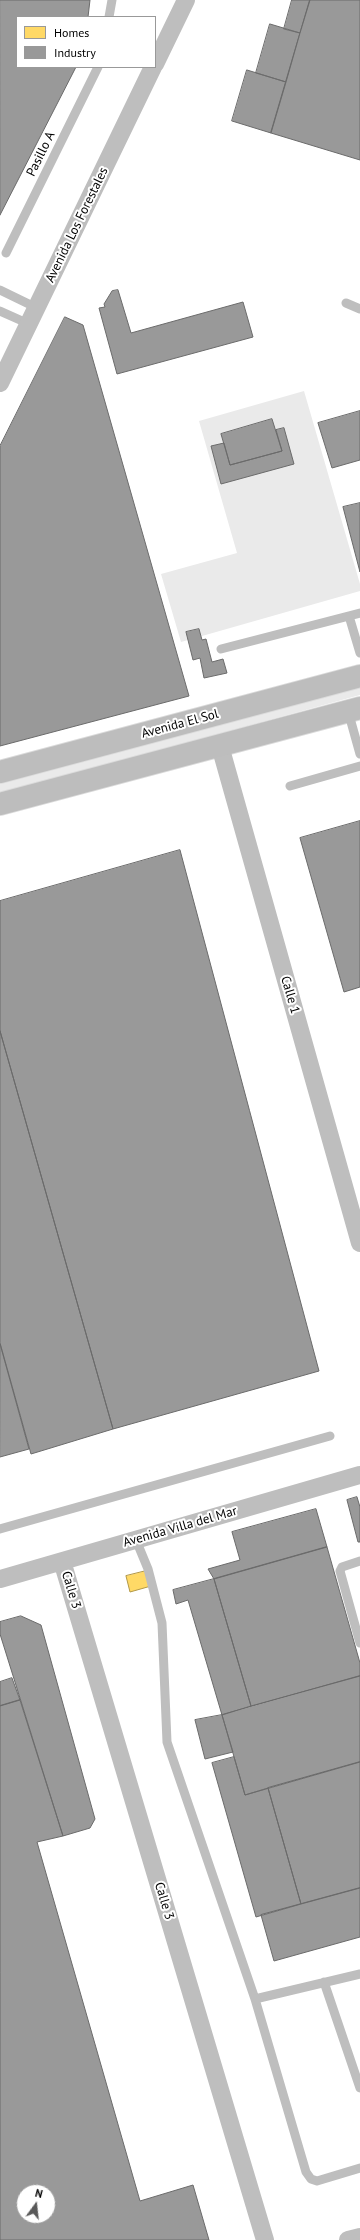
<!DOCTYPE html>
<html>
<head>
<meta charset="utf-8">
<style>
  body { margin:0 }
  #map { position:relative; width:360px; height:2240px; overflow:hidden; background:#fff; font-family:"PT Sans",sans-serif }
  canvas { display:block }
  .legend { position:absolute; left:16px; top:16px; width:140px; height:52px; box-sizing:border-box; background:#fff; border:1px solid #999; margin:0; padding:5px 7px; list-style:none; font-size:12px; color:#000 }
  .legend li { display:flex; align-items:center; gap:8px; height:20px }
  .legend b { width:20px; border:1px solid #999 }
  .north { position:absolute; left:16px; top:2184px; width:40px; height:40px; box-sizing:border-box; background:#fff; border:1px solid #999; border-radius:50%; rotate:15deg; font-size:11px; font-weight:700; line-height:16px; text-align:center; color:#000 }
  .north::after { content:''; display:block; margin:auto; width:14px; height:18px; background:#595959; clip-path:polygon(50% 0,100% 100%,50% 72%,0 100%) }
</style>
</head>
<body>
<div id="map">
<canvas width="360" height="2240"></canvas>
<ul class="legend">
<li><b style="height:11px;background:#ffd966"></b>Homes</li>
<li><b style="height:11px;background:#999"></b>Industry</li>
</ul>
<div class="north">N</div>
</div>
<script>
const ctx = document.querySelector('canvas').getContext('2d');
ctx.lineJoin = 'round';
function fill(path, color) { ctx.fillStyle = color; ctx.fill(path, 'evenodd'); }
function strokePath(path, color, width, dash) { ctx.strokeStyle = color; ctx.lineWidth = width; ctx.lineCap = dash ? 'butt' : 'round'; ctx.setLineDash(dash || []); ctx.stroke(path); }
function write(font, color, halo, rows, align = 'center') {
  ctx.font = font + ' "PT Sans",sans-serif'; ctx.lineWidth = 4; ctx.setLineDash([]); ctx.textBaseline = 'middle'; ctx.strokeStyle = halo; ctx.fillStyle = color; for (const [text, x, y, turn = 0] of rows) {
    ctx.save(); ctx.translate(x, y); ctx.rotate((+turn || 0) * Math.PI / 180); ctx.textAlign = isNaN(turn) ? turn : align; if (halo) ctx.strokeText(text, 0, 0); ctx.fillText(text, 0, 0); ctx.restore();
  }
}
fill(new Path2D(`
  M304,391L360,584V591L181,642L161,574L237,553L199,421Z
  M360,684V695L0,794V783Z`), '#eaeaea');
const homes = new Path2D(`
  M146,1571L151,1586L130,1592L126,1576Z`);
fill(homes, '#ffd966');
strokePath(homes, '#b29847', 1);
const industry = new Path2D(`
  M0,0H90L88,17H17V67H76L0,215Z
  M292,0H310L300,33L284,29Z
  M310,0H360V160L271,133Z
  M270,24L300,33L286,82L256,73Z
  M247,70L286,82L271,133L232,121Z
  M118,290L131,333L243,302L253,337L117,374L99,308L105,307L104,304L112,291Z
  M65,317L83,325L189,696L0,746V446Z
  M360,411V460L332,468L318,423Z
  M272,419L282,451L230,465L221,434Z
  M284,428L294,464L221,484L211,446L224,443L230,465L282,451L276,430Z
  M360,503V572L343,507Z
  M199,629L202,640L206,639L212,662L223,659L227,673L204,678L200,658L193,660L186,632Z
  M360,821V987L344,992L300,838Z
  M180,850L319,1371L113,1429L0,1031V901Z
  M0,1031L113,1429L31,1454L0,1343Z
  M0,1344L29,1449L0,1457Z
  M357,1497L360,1507V1542H358L347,1500Z
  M316,1509L327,1547L214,1579L208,1569L240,1560L232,1532Z
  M327,1547L360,1663V1676L251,1706L214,1579Z
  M214,1579L251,1706L222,1715L188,1600L176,1604L173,1590Z
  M21,1616L41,1625L95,1819L90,1828L63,1836L0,1634V1622Z
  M360,1676V1762L245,1795L222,1715Z
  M12,1678L20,1700L0,1706V1682Z
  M20,1700L63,1836L37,1842L140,2201L193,2185L209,2240H0V1706ZM24,2192H48V2216H24Z
  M222,1715L233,1752L205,1759L195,1720Z
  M234,1757L245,1795L268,1788L301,1904L256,1917L212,1763Z
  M360,1762V1888L301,1904L268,1788Z
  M360,1888V1937L274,1961L261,1915Z`);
fill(industry, '#999');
strokePath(industry, '#6b6b6b', 1);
const primary = new Path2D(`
  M0,772L360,676
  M0,804L360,708`);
strokePath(primary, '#dbdbdb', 24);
strokePath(new Path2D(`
  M109,17L112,0
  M6,253L98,67
  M0,290L37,308
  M346,303L360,309
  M0,311L29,324
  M349,616L360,653
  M221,649L360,613
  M348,711L360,754
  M290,786L360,766
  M0,1529L330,1436
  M136,1540L148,1569L162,1623L167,1742L255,1999L306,2172L311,2179L317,2181L360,2168
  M360,1561L342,1567L340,1571L360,1643
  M324,1982L360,2088
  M255,1999L360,1974`), '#bebebe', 9);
strokePath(new Path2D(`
  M155,64L186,0
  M0,383L153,67
  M220,746L360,1243
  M62,1561L265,2240
  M0,1579L360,1475
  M348,2240L360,2237`), '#bebebe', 18);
strokePath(primary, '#bdbdbd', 22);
write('13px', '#000', '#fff', [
  ["Pasillo A",41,154,-64],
  ["Avenida Los Forestales",77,225,-64],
  ["Avenida El Sol",180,724,-15],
  ["Calle 1",290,995,74],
  ["Avenida Villa del Mar",180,1527,-16],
  ["Calle 3",71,1590,73],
  ["Calle 3",164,1901,73]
]);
</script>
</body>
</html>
